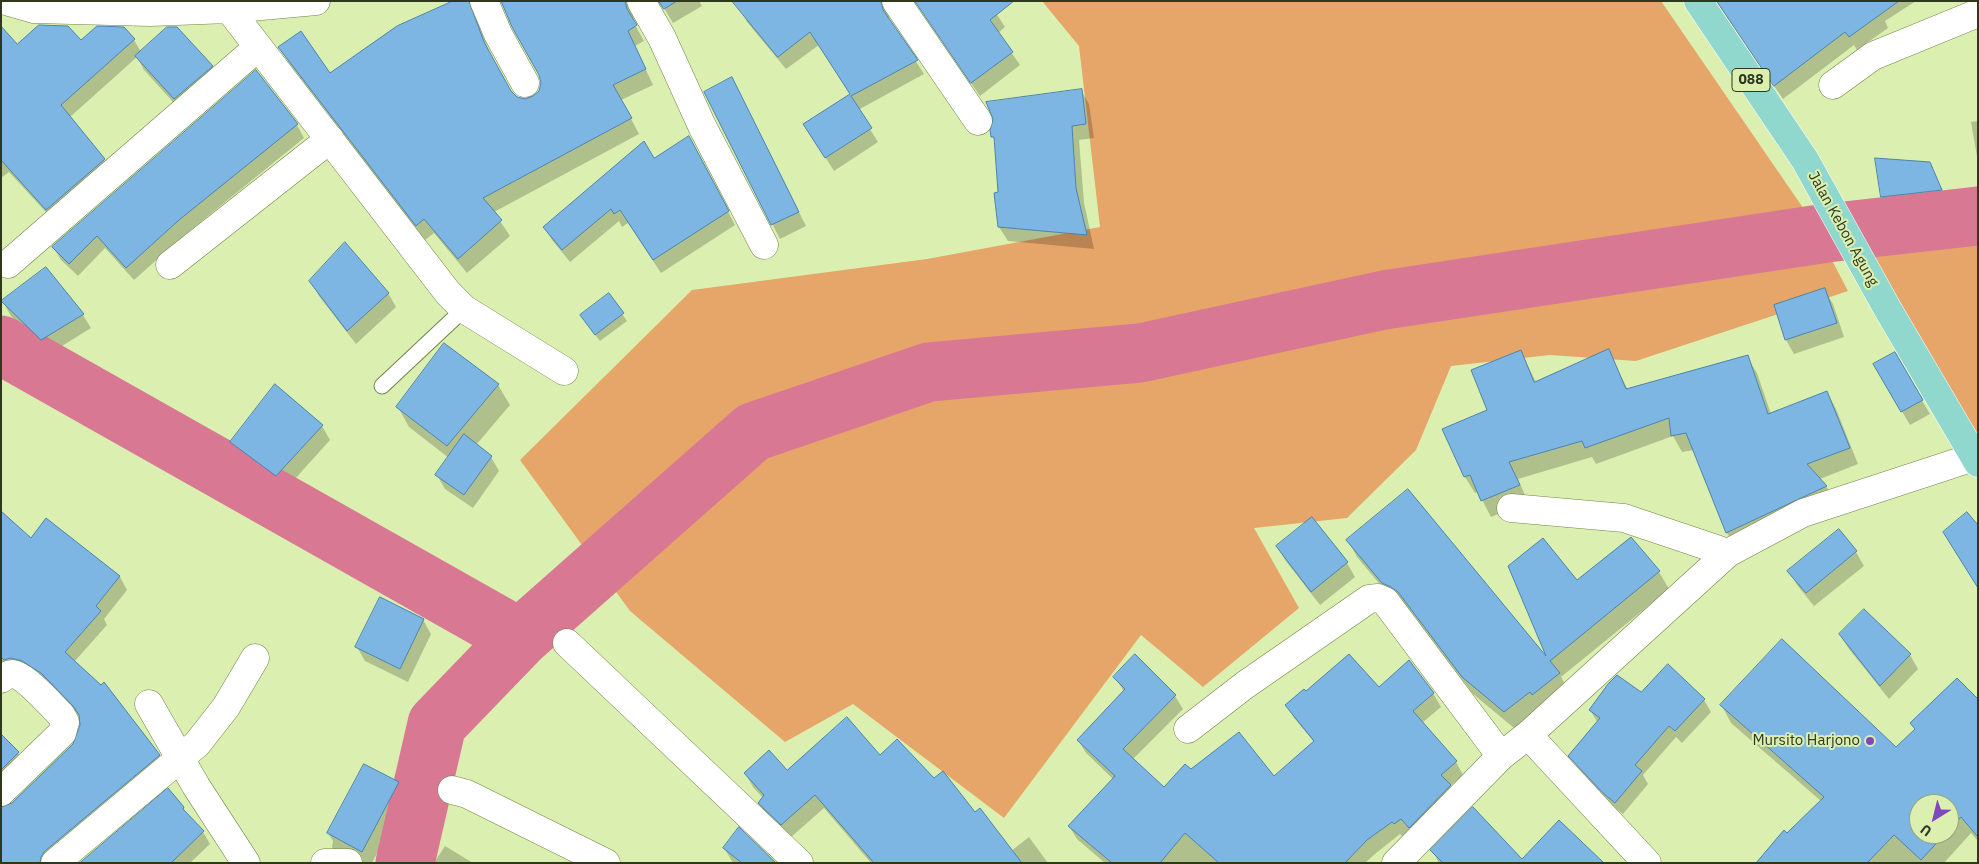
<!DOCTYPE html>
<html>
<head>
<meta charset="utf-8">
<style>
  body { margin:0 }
  #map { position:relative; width:1979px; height:864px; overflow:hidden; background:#dbf0b0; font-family:"IBM Plex Sans",sans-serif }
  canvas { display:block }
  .frame { position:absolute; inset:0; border:2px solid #2f371d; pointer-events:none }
  .north { position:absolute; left:1909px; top:794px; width:50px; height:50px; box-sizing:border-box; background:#dbf0b0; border:1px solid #96a675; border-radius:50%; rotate:216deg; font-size:14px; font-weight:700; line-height:20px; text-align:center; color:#2f371d }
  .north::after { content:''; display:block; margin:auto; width:18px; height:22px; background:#8147be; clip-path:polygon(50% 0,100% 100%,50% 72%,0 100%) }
</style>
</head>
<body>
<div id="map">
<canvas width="1979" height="864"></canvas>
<div class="frame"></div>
<div class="north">U</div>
</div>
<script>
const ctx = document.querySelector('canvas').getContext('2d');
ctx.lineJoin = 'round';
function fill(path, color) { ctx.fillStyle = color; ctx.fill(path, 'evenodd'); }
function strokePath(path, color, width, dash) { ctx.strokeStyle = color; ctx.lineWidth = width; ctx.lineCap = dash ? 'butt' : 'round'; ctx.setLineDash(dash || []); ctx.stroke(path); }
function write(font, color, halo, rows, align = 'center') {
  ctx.font = font + ' "IBM Plex Sans",sans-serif'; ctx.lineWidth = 4; ctx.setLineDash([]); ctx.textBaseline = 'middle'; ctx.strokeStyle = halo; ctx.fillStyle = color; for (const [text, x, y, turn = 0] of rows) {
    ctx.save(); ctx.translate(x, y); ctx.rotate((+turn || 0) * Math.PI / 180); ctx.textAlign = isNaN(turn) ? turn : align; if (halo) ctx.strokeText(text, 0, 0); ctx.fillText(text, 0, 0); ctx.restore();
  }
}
fill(new Path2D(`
  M1042,1H1661L1810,218L1848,291L1636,361L1550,355L1451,366L1416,450L1347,518L1254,528L1299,608L1203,687L1141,635L1004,818L853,704L785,742L630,611L520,460L692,290L927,259L1100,227L1079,46Z
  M1978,186V471L1838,220Z`), '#e7a669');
fill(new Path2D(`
  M456,1H474L478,23L492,58L511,92L517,98L524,100L533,98L540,91L542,83L540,75L503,4L498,1H646L635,9L633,16L635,25L644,41L635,46L653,85L621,100L639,134L494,212L510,236L467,273L434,233L425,240L289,63L280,48L330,75Z
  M655,1H699L702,6L673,23L664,8Z
  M749,1H895L889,8V20L924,74L858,110L878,142L834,171L813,138L851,95L819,45L786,69L747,22L740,9Z
  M913,1H988L1005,27L998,33L1020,65L980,96L918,6Z
  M1716,1H1916L1885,21L1888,28L1857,50L1854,45L1783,99Z
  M1,28L17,46L81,42L123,28L134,40L141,52L212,66L220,80L183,113L144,70L137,57L70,117L104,160L112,173L55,222L9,172L1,178Z
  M732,79L806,226L780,239L705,93Z
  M1081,90L1089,104L1094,138L1079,140L1084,203L1094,249L1008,241L999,227V194L995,141L992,136Z
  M1978,121V162L1971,122Z
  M297,125L304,138L187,233L134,280L105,248L78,276L61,260L53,247Z
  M696,150L735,225L661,273L628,223L622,227L619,221L570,262L552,240L544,227L653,160Z
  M1876,160L1929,163L1949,204L1890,211L1882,197Z
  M311,281L388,293L396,307L356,344L319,296Z
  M1825,290L1833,304L1844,337L1794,354L1786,340L1775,306Z
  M609,295L627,321L600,341L585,322Z
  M3,302L83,315L91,328L49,354L11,316Z
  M1608,350L1628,390L1747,357L1757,373L1771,414L1827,392L1836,409L1858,464L1820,479L1826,486L1836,502L1737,549L1727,533L1694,450L1682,452L1673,436L1596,464L1592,457L1518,479L1528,502L1491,517L1478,492L1475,493L1465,477L1444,430L1489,410L1521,352L1536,382Z
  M1894,354L1930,414L1910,425L1875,365Z
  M498,385L510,405L476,445L491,457L499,471L473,508L445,489L437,475L449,458L409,427L398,407Z
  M322,426L330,440L285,490L240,456L232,442Z
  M1,513L31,540L46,520L120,577L127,590L104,619L107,625L74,662L159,755L166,768L55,863H1L13,804L74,745L81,726L80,717L50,686L1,668Z
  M1312,519L1347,563L1355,577L1320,605L1285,560L1277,546Z
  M1839,531L1856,552L1864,566L1814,606L1797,585L1789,571Z
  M1631,539L1659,572L1669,589L1561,677L1569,691L1514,728L1473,694L1409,609L1402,603L1393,600L1357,557L1348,540L1549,661L1577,582Z
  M423,620L431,634L408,682L365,661L357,647Z
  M1840,635L1910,655L1918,669L1889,699L1849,649Z
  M1135,656L1175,696L1183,709L1133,759L1164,789L1191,770L1274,778L1314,742L1294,718L1286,705L1306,693L1379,689L1433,693L1441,707L1422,723L1456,762L1463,775L1450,786L1458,799L1403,837L1400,834L1375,854L1365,863H1105L1077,839L1069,826L1113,779L1086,753L1078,740L1124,692L1115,677Z
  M1668,666L1704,700L1711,712L1682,743L1676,737L1643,775L1648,784L1623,814L1612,806L1578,767L1571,755L1598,723L1590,710L1641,694Z
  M1978,701V841L1971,833L1944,863H1757L1821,801L1731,723L1722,706L1896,748ZM1919,804H1949V834H1919Z
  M1,736L18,753L26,766L1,790Z
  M880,756L934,780L974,814L1011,851L1029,837L1048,863H871L824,808L790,838L768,817L759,803L763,798L753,787L745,773L786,772Z
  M365,765L398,783L406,797L372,863L340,861L332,847L333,841L328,833Z
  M183,808L189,817L203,832L210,844L190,863H82Z
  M445,846L473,863H434Z
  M724,848L773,863H733Z
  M1432,850L1522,860L1599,863H1439Z`), '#0003');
strokePath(new Path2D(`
  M1,345L520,638L753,432L929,372L1140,353L1384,300L1827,233L1978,216
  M405,863L437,724L520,638`), '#d97893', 59);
const building = new Path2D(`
  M453,1H469L484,42L511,91L517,97L525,99L533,96L539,91L541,83L539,75L512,27L501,1H625L627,9L637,25L628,31L646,69L613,85L632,118L483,198L502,220L458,259L424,219L416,226L278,47L301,31L330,73L397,26Z
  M659,1H677L664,9Z
  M732,1H881L883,10L918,60L851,96L872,128L825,158L803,124L850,94L810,32L778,57Z
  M915,1H1014L990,20L1013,52L971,83Z
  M1717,1H1899L1849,37L1845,32L1774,86Z
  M39,25L68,26L81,40L97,26L124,27L135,39L61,105L105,159L46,210L1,160V26L17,44Z
  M167,27H177L213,66L174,99L135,56Z
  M256,70L298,124L179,220L126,268L97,236L69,264L52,247Z
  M732,77L799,212L771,225L704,92Z
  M1082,89L1086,124L1072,126L1076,188L1087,235L998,227L994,193L998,192L994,137H991L990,130L993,119L986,102Z
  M689,136L729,211L653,260L620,210L614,214L611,209L562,250L543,227L644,141L654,158Z
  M1875,158L1930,162L1942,190L1881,197Z
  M345,242L389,293L347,331L309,281Z
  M46,267L84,314L41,340L1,301Z
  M1825,288L1837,323L1785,340L1774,305Z
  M609,293L624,313L595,335L580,315Z
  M444,343L499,384L447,446L396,407Z
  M1609,349L1626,389L1748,355L1768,414L1827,391L1850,448L1807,464L1827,486L1726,533L1686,433L1671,436L1669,418L1585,448L1582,441L1509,462L1520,485L1481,501L1470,475L1464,477L1442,429L1487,410L1471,370L1521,350L1534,382Z
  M1895,352L1923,400L1901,412L1873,364Z
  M275,384L323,425L276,476L230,442Z
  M464,434L492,456L464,495L435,475Z
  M1408,489L1546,656L1508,566L1543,538L1577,580L1631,537L1660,571L1550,661L1560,673L1532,695L1530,692L1504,712L1462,677L1398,592L1391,587L1382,583L1346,540Z
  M1,511L31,538L46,518L120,576L96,606L101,611L65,652L101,685L104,682L160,755L45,851L41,857L40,863H1V807L12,803L73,744L80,725L79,715L74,707L41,673L22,661L11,658L4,660L1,657Z
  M1967,512L1978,525V588L1943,532Z
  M1312,517L1348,562L1311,592L1276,546Z
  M1839,529L1857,551L1806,593L1787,571Z
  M380,597L424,619L400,669L355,647Z
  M1864,609L1911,654L1880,686L1839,634Z
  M1782,639L1896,747L1915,729L1910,723L1957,678L1978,699V837L1961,817L1949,830V804H1919V834H1945L1921,860L1894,835L1867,863H1756L1784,830L1787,833L1824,797L1720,705Z
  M1135,654L1176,695L1123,749L1164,787L1185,764L1191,769L1239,732L1274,776L1314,741L1285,705L1304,689L1306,691L1349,654L1379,687L1409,660L1434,693L1413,711L1457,761L1441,775L1451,785L1409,828L1401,819L1394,824L1392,822L1367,840L1345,863H1219L1185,833L1160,863H1112L1068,826L1115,776L1077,740L1125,689L1113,677Z
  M1668,664L1705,699L1675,731L1669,726L1635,765L1642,771L1615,803L1604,794L1568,756L1600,718L1589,710L1608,684L1617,675L1641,692Z
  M847,717L880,755L897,739L934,778L943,771L975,812L980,808L1022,863H874L815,795L781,825L758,803L764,795L744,773L769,750L787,770Z
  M1,734L19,752L1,770Z
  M364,764L399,782L362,852L327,833Z
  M168,788L184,807L183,809L204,831L171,863H80Z
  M1473,807L1522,859L1559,820L1604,863H1443L1430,850Z
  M739,827L776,863H742L723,848Z`);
fill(building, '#7db6e2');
strokePath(building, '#4c83ad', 1);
const service = new Path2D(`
  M382,386L464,309`);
const minor = new Path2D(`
  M6,1L34,9L150,12L229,9L316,1
  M484,1L498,34L525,83
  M641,1L662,38L702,126L764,245
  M896,1L978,121
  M229,9L448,293L464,309L564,371
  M1833,85L1873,56L1978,13
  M8,264L257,48
  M170,265L330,139
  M1511,508L1624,518L1728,553
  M567,643L799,863
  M1,679C5,676 8,674 12,674C25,675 51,705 61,715L65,722L62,733L1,792
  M149,704L196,786L246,863
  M1188,729L1245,685L1369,599L1378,598L1385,601L1501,756
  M1528,735L1647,863
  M452,790L467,794L606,863
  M55,863L197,744L226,707L255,658
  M325,863H348
  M1396,863L1501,756L1528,735L1728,553L1803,513L1974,457`);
const primary = new Path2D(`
  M1698,1L1805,160L1887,308L1978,463`);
strokePath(service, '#718347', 17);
strokePath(minor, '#718347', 29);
strokePath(primary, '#fff', 29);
strokePath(service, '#fff', 15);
strokePath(minor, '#fff', 28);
strokePath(primary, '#90d7cd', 28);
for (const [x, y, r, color] of [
  [1870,741,5,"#8147be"]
]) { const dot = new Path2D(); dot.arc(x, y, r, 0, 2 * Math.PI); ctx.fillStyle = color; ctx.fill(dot); strokePath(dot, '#dbf0b0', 2); }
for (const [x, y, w] of [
  [1751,80,38]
]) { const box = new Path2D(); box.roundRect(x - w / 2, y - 11.5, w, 23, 4); ctx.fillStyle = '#dbf0b0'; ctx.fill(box); strokePath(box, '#2f371d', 1); }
write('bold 14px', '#2f371d', null, [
  ["088",1751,80]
]);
write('15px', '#2f371d', '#dbf0b0', [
  ["Jalan Kebon Agung",1843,229,61]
]);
write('15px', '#2f371d', '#dbf0b0', [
  ["Mursito Harjono",1860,741]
], 'right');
</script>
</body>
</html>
